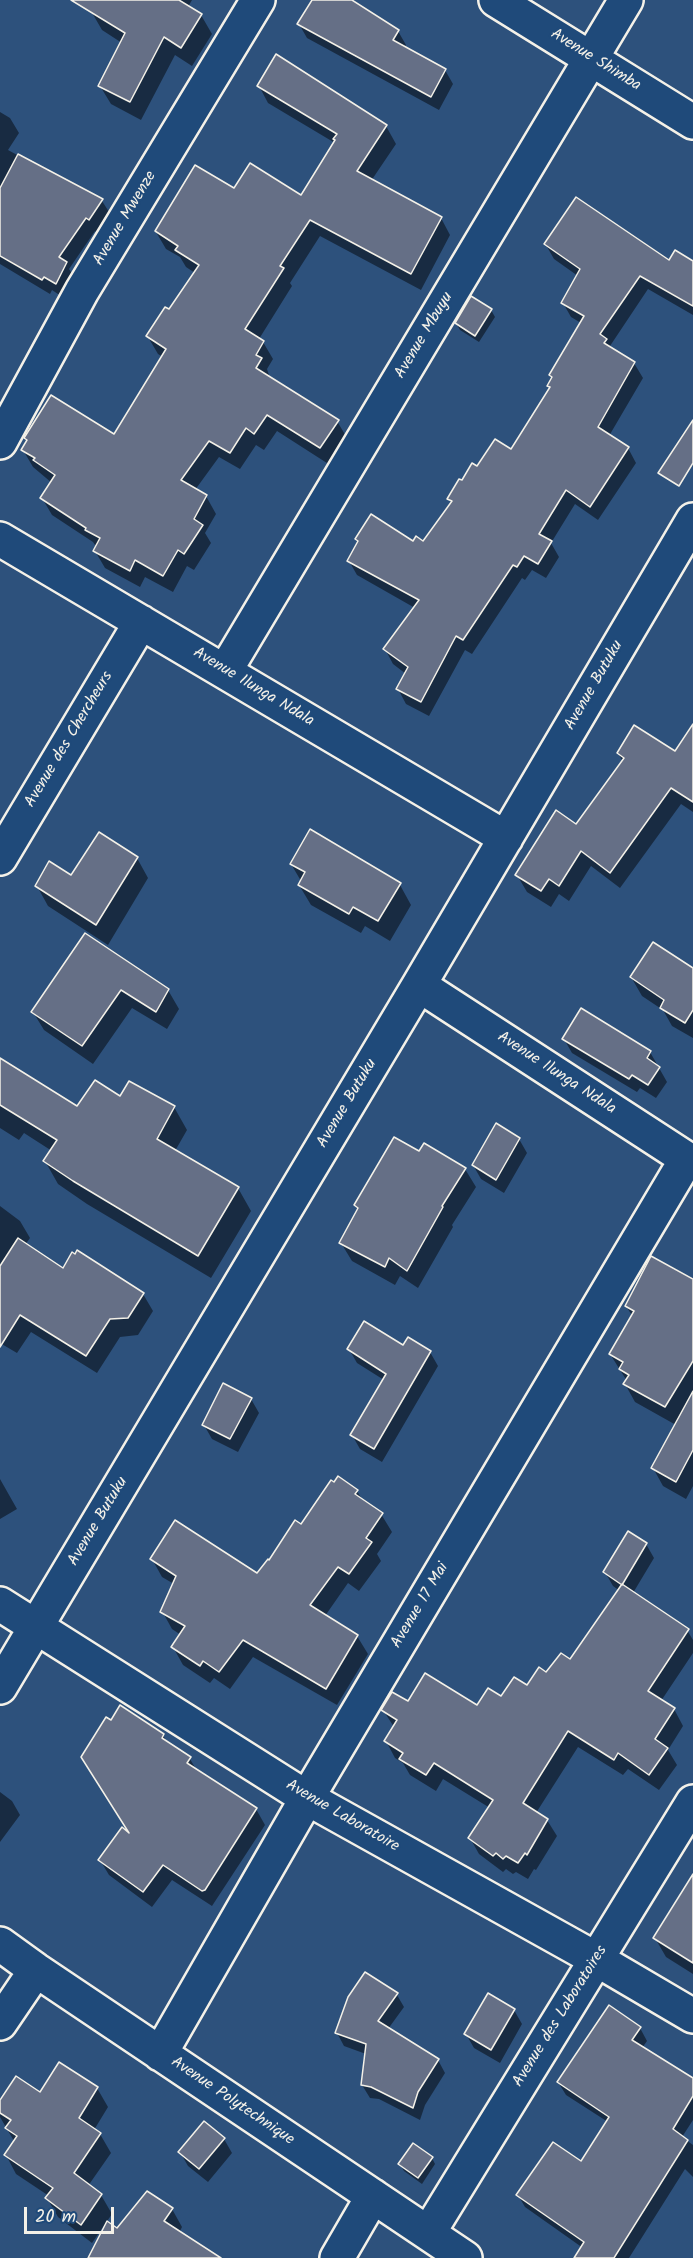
<!DOCTYPE html>
<html>
<head>
<meta charset="utf-8">
<style>
  body { margin:0 }
  #map { position:relative; width:693px; height:2258px; overflow:hidden; background:#2d517c; font-family:Kalam,sans-serif }
  canvas { display:block }
  .scale { position:absolute; left:24px; top:2207px; width:90px; height:27px; box-sizing:border-box; border:3px solid #f4f1e8; border-top:0; padding-left:8px; font-size:18px; line-height:21px; white-space:nowrap; color:#f4f1e8; -webkit-text-stroke:4px #1f4a7a; paint-order:stroke }
</style>
</head>
<body>
<div id="map">
<canvas width="693" height="2258"></canvas>
<div class="scale">20 m</div>
</div>
<script>
const ctx = document.querySelector('canvas').getContext('2d');
ctx.lineJoin = 'round';
function fill(path, color) { ctx.fillStyle = color; ctx.fill(path, 'evenodd'); }
function strokePath(path, color, width, dash) { ctx.strokeStyle = color; ctx.lineWidth = width; ctx.lineCap = dash ? 'butt' : 'round'; ctx.setLineDash(dash || []); ctx.stroke(path); }
function write(font, color, halo, rows, align = 'center') {
  ctx.font = font + ' Kalam,sans-serif'; ctx.lineWidth = 4.5; ctx.setLineDash([]); ctx.textBaseline = 'middle'; ctx.strokeStyle = halo; ctx.fillStyle = color; for (const [text, x, y, turn = 0] of rows) {
    ctx.save(); ctx.translate(x, y); ctx.rotate((+turn || 0) * Math.PI / 180); ctx.textAlign = isNaN(turn) ? turn : align; if (halo) ctx.strokeText(text, 0, 0); ctx.fillText(text, 0, 0); ctx.restore();
  }
}
fill(new Path2D(`
  M97,0H192L188,7L201,15L212,34L192,66L175,55L141,120L111,104L100,86L122,43L102,30L91,11Z
  M314,0H349L398,31L406,45L404,48L445,70L453,84L439,110L307,38L299,24Z
  M259,86L386,126L396,144L371,181L441,218L450,235L421,290L320,236L290,283L292,286L259,339L263,342L273,359L267,369L270,378L337,421L347,438L330,465L277,431L264,450L256,445L240,469L219,457L195,490L206,496L216,514L205,533L211,543L194,570L187,566L173,592L145,577L140,587L105,568L95,551L97,548L93,542L52,515L42,498L52,483L33,467L23,450L115,436L163,357L158,354L148,337L169,311L195,273L186,267L180,257L166,249L156,232L234,190L301,197L335,143L268,103Z
  M0,112L10,118L19,133L8,150L102,201L111,215L97,233L95,231L69,269L75,278L64,298L52,290L50,294L0,264Z
  M546,245L669,262L693,263V315L648,289L610,346L612,350L634,363L643,378L609,436L628,448L636,463L598,520L575,504L551,543L559,557L546,578L532,570L525,580L522,578L472,654L465,650L429,716L406,704L398,689L406,674L393,664L385,649L415,608L357,575L349,561L358,542L357,539L423,543L452,503L449,499L462,482L478,468L511,451L551,389L549,386L553,380L550,375L581,323L571,317L563,303L578,276L554,259Z
  M491,310L495,317L479,342L460,330L456,323Z
  M693,727V812L681,804L620,888L591,866L569,901L559,894L551,907L527,892L517,875L577,826L623,762L618,753H676Z
  M137,858L148,878L108,945L48,906L37,886Z
  M291,864L400,885L411,905L390,941L365,926L361,933L311,905L299,885L301,881Z
  M85,935L168,990L179,1009L167,1029L132,1008L93,1064L44,1030L33,1012Z
  M693,970V1038L672,1026L663,1010L642,996L631,977Z
  M564,1039L650,1052L667,1082L656,1098L640,1088L637,1092L572,1053Z
  M0,1060L78,1109L121,1099L174,1107L187,1130L175,1151L238,1188L251,1211L211,1278L87,1204L58,1184L45,1161L52,1151L24,1133L19,1140L0,1128Z
  M519,1139L527,1153L504,1193L481,1179L473,1165Z
  M419,1153L465,1169L476,1187L452,1225L453,1227L418,1288L400,1276L395,1285L352,1261L341,1243L358,1210L355,1205Z
  M0,1206L20,1221L30,1238L25,1245L63,1270L143,1294L153,1311L138,1335L120,1337L97,1373L31,1332L17,1353L0,1343Z
  M693,1291V1486L686,1499L663,1486L653,1468L676,1425L635,1402L625,1384L627,1381L610,1354L633,1317L626,1306Z
  M403,1347L430,1352L438,1366L382,1462L360,1449L352,1435L384,1380L357,1363L349,1349Z
  M251,1399L259,1413L238,1452L212,1439L204,1425Z
  M0,1479L17,1509L0,1519Z
  M357,1491L363,1501L381,1514L392,1532L377,1554L381,1561L359,1591L348,1583L325,1616L357,1636L368,1654L337,1705L253,1657L230,1689L214,1678L210,1683L183,1665L173,1647L181,1635L172,1629L162,1611L174,1584L162,1577L152,1559L258,1575L301,1526Z
  M646,1544L654,1558L633,1593L687,1630L693,1640V1653L661,1701L674,1709L683,1726L668,1750L677,1765L659,1790L628,1769L623,1775L578,1747L536,1813L547,1820L557,1836L536,1870L534,1869L528,1879L516,1872L513,1874L506,1869L503,1872L479,1854L470,1838L490,1808L443,1779L436,1791L410,1775L403,1763L395,1758L386,1741L394,1727L383,1710L409,1703L478,1707L527,1687L570,1661L620,1591L613,1586L605,1572Z
  M163,1735L168,1744L190,1759L197,1771L256,1809L265,1825L212,1906L172,1880L152,1907L109,1875L100,1860L132,1837L92,1773Z
  M0,1792L12,1801L20,1815L0,1842Z
  M693,1877V1974L666,1957L655,1938Z
  M397,1995L404,2007L388,2029L438,2060L445,2073L425,2105L420,2120L379,2099L370,2098L362,2085L366,2054L344,2046L337,2033Z
  M514,2010L522,2024L500,2063L474,2048L466,2034Z
  M640,2028L647,2041L642,2048L693,2080V2120L682,2137L693,2145V2177L685,2169L629,2258H576L583,2248L525,2207L518,2195L581,2163L608,2122L566,2095L558,2082Z
  M97,2088L108,2107L94,2130L100,2134L111,2153L88,2186L101,2195L112,2214L92,2243L58,2217L47,2198L49,2196L16,2174L6,2155L14,2141L0,2117V2103L40,2094Z
  M224,2139L232,2153L208,2182L188,2166L180,2152Z
  M432,2158L435,2164L422,2184L404,2171L400,2164Z
  M172,2209L182,2227L179,2233L218,2258H89Z`), '#0007');
const building = new Path2D(`
  M71,0H179L202,14L181,48L164,37L130,102L98,86L125,33Z
  M312,0H352L399,30L393,40L446,69L431,97L297,24Z
  M276,54L387,125L357,171L442,217L411,274L310,220L280,266L284,268L245,329L264,341L256,355L262,358L256,368L339,420L320,448L267,415L254,434L246,428L230,453L209,441L181,480L207,495L194,519L203,525L184,554L178,550L163,576L135,560L130,571L93,551L100,538L85,530L86,528L40,498L55,475L33,460L35,458L21,450L27,440L24,438L51,395L114,434L166,349L146,336L165,307L169,309L199,265L175,250L178,246L155,231L195,165L234,188L250,163L301,195L335,140L333,139L337,134L257,86Z
  M18,154L103,199L89,220L86,218L59,257L67,262L56,284L44,277L42,280L0,256V188Z
  M576,197L669,260L675,250L693,261V306L640,276L600,334L607,339L604,343L635,362L598,427L629,447L590,507L566,490L539,534L552,541L538,564L524,556L517,567L513,565L463,640L456,636L421,702L396,689L408,667L383,649L419,600L347,561L358,541L355,539L371,514L413,541L416,536L423,541L452,501L447,499L459,479L462,480L472,463L477,466L495,439L511,449L550,387L547,386L552,377L549,375L584,316L561,303L580,269L544,244Z
  M471,296L492,309L475,336L455,323Z
  M693,420V463L679,486L658,473Z
  M693,724V802L671,788L610,873L581,851L559,886L549,879L541,891L515,875L556,810L576,824L624,758L617,753L634,725L675,751Z
  M310,829L401,883L378,921L353,907L349,914L298,885L305,872L290,864Z
  M99,832L138,857L96,925L35,886L49,861L71,875Z
  M85,933L169,989L156,1012L121,990L82,1046L31,1012Z
  M653,942L693,968V1010L685,1023L660,1008L664,1000L630,977Z
  M581,1008L651,1051L647,1058L660,1067L648,1085L632,1075L629,1079L562,1039Z
  M0,1058L77,1106L95,1080L120,1096L129,1081L175,1106L157,1139L239,1187L198,1256L73,1181L43,1161L57,1140L0,1105Z
  M496,1123L520,1138L496,1180L472,1165Z
  M394,1137L419,1151L424,1143L466,1168L442,1206L443,1207L407,1271L389,1258L385,1267L339,1243L358,1208L354,1205Z
  M18,1238L63,1268L72,1252L75,1254L77,1250L144,1293L128,1318L110,1319L86,1356L20,1315L0,1347V1266Z
  M651,1256L693,1279V1361L665,1407L623,1384L629,1375L619,1369L623,1362L609,1354L634,1311L625,1306Z
  M364,1321L403,1345L408,1337L431,1351L374,1449L350,1435L386,1374L347,1349Z
  M223,1383L252,1398L230,1439L202,1425Z
  M693,1391V1450L676,1482L651,1468Z
  M338,1476L358,1490L355,1494L383,1513L366,1538L372,1542L349,1574L338,1567L310,1605L358,1635L326,1689L243,1640L219,1672L203,1661L200,1666L171,1647L185,1626L160,1612L176,1576L150,1559L175,1520L257,1573L268,1559L269,1560L295,1520L301,1524L331,1480L334,1482Z
  M628,1531L647,1543L622,1585L603,1572Z
  M622,1584L689,1629L648,1691L675,1708L655,1739L668,1748L649,1775L618,1753L614,1760L568,1731L523,1803L548,1819L527,1855L525,1853L518,1863L506,1856L503,1859L496,1853L493,1856L468,1838L493,1800L434,1763L426,1775L399,1759L403,1753L384,1741L397,1720L381,1710L392,1692L408,1701L425,1673L477,1705L488,1688L501,1696L514,1677L527,1685L539,1667L546,1672L561,1653L570,1659Z
  M120,1705L164,1734L162,1738L191,1757L187,1763L257,1808L205,1890L202,1891L163,1865L143,1892L98,1860L122,1827L129,1833L81,1757L106,1717L111,1720Z
  M693,1874V1963L653,1938Z
  M365,1972L398,1993L378,2021L439,2059L418,2092L413,2108L371,2087L361,2085L366,2044L335,2033L348,1997Z
  M488,1993L515,2009L491,2050L464,2034Z
  M609,2005L641,2027L632,2040L693,2078V2096L673,2129L688,2140L614,2258H574L584,2242L516,2195L553,2142L581,2161L609,2117L557,2082Z
  M59,2062L98,2087L79,2118L101,2133L74,2173L102,2194L81,2225L45,2198L53,2188L4,2155L17,2136L5,2128L11,2120L0,2113V2100L16,2076L40,2092Z
  M204,2121L225,2138L199,2169L178,2152Z
  M413,2143L433,2157L418,2178L398,2164Z
  M147,2191L173,2208L164,2221L221,2258H88L107,2221L117,2228Z`);
fill(building, '#656f86');
strokePath(building, '#f4f1e8', 1.5);
const street = new Path2D(`
  M496,0L693,122
  M0,442L82,291L258,0
  M0,539L506,838
  M225,671L626,0
  M0,858L141,622
  M419,985L693,1163
  M0,1604L307,1798L596,1959L693,2016
  M0,1687L419,985L693,520
  M0,1944L36,1970L465,2258
  M0,2023L36,1970
  M160,2054L307,1798L686,1160
  M429,2232L693,1802
  M337,2258L373,2196`);
strokePath(street, '#f4f1e8', 38);
strokePath(street, '#1f4a7a', 33);
write('16px', '#f4f1e8', '#1f4a7a', [
  ["Avenue Shimba",595,61,32],
  ["Avenue Mwenze",126,219,-59],
  ["Avenue Mbuyu",425,336,-59],
  ["Avenue Butuku",595,686,-60],
  ["Avenue Ilunga Ndala",253,688,31],
  ["Avenue des Chercheurs",70,740,-59],
  ["Avenue Ilunga Ndala",556,1074,33],
  ["Avenue Butuku",348,1104,-59],
  ["Avenue Butuku",99,1522,-59],
  ["Avenue 17 Mai",421,1606,-59],
  ["Avenue Laboratoire",342,1817,30],
  ["Avenue des Laboratoires",561,2017,-58],
  ["Avenue Polytechnique",232,2102,34]
]);
</script>
</body>
</html>
